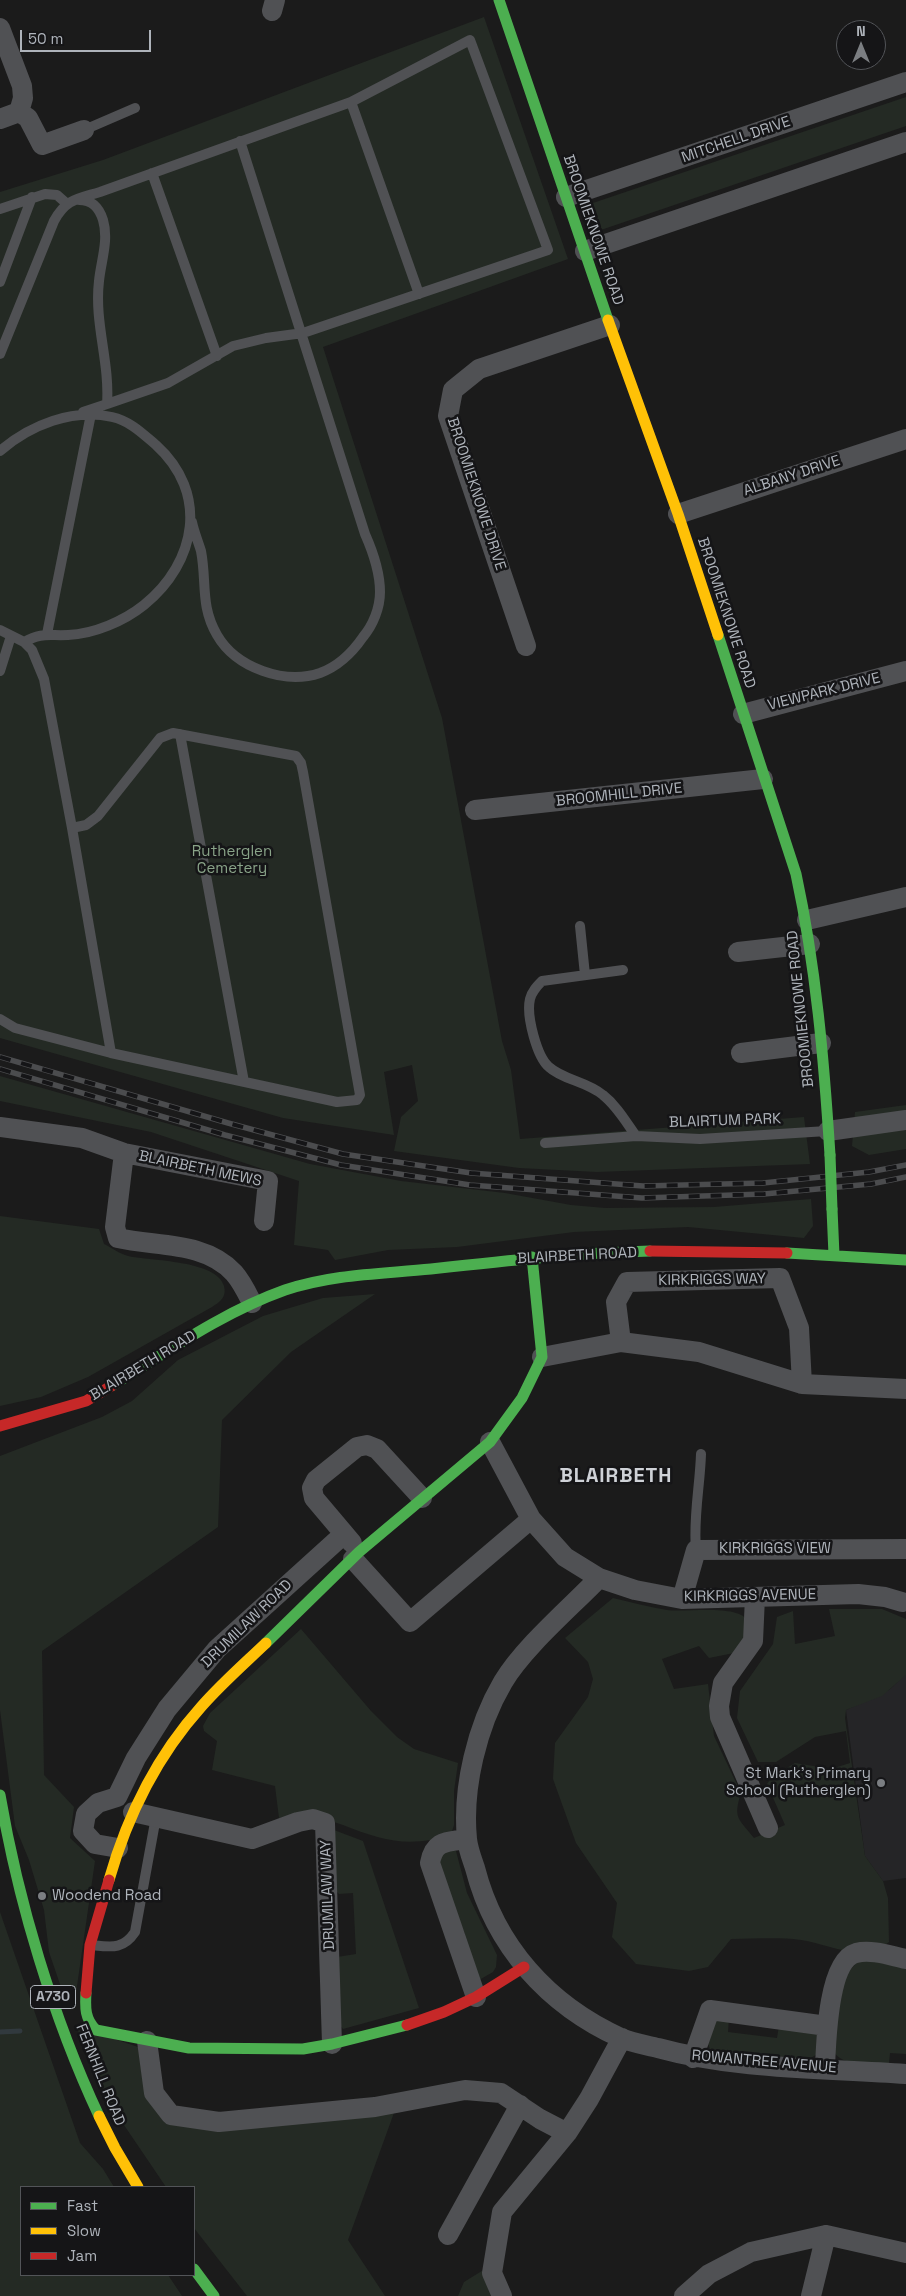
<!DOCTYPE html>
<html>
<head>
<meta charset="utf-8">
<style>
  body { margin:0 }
  #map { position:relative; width:906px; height:2296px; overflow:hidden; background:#1b1b1b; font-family:"Space Grotesk",sans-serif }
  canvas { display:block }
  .legend { position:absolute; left:20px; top:2186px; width:175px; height:90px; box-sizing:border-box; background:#151517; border:1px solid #525458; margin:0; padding:6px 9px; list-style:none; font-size:15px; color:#aeb3ba }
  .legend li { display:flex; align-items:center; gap:10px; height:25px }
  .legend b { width:25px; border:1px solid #525458 }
  .north { position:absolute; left:836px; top:20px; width:50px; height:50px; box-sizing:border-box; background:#151517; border:1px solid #525458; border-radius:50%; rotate:0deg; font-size:14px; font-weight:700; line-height:20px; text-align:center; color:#aeb3ba }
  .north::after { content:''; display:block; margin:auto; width:18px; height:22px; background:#7b7e82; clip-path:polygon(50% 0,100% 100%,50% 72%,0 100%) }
  .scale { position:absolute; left:20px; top:30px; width:131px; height:22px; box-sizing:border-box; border:2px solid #aeb3ba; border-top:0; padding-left:6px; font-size:15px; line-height:18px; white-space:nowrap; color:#aeb3ba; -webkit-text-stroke:4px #151517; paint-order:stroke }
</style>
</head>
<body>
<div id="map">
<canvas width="906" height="2296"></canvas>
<ul class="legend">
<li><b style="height:6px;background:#4caf50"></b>Fast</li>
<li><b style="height:6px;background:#ffc107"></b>Slow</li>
<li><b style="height:6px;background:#c62828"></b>Jam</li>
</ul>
<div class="north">N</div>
<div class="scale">50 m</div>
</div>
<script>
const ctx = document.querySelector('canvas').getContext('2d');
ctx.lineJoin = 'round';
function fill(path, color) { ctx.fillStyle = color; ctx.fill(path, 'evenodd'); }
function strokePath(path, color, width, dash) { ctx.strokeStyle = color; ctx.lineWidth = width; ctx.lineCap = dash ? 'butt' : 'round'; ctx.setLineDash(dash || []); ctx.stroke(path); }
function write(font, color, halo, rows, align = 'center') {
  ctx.font = font + ' "Space Grotesk",sans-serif'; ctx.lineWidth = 5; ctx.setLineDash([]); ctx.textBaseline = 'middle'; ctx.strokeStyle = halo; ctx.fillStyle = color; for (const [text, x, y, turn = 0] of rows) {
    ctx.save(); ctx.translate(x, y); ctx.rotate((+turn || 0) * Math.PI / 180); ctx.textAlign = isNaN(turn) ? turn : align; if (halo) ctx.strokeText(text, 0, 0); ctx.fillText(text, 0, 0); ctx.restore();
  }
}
fill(new Path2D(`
  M906,1674V1878L883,1881L865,1856L846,1710L889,1690Z`), '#252527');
fill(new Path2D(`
  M484,17L568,259L323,347L442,718L502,1041L511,1070L520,1139L804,1117L810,1164L597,1172L519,1168L394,1151L401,1117L418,1101L412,1065L384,1072L394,1135L283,1118L0,1038V192L103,160Z
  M906,97V126L595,232L587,208L590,204Z
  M0,1076L310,1164L401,1181L505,1193L571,1205L605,1208L714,1207L811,1199L813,1226L804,1238L688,1227L574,1232L457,1247L388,1250L335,1260L328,1250L294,1245L299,1181L151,1132L0,1101Z
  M906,1105V1149L869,1155L852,1146L855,1112Z
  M0,1216L99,1229L104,1244C112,1248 120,1254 128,1256C150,1261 217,1260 224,1286C227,1297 220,1302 212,1307L88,1377L41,1397L0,1406Z
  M375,1294L291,1352L222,1420L218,1527L42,1651L44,1775L74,1807L70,1838L95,1861L76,1993L64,1996L49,1952L44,1910L29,1860L15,1826L0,1710V1456L102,1417L132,1401L178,1360L263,1316L323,1298Z
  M613,1598C631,1602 649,1607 667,1610C684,1613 741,1603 748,1622C752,1632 739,1645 734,1653L709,1658L699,1646L662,1659L674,1689L708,1684L714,1736L741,1793C733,1818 738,1818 754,1838L785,1825L767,1784L772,1777L795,1763L831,1769L850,1763L846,1731L815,1737L776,1762H758L737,1718L740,1691L773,1644L777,1617L793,1611L795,1644L835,1636L829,1609H882L906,1619V1675L882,1696L846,1710L845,1718L865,1856L883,1881L888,1898L889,1942C863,1964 829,1944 801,1940C778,1937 754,1939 731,1939L708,1967L689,1971L636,1964L612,1937L617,1903L576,1843L553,1779L555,1743L588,1697L593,1679L588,1662L565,1638Z
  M301,1629L371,1711L397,1737L414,1749L458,1763L454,1791V1825L451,1834C411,1849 381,1840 343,1825C333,1822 323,1817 314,1815C303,1813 290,1817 279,1818L275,1786L212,1770L217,1741L204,1731L203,1726L210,1713Z
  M334,1830L363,1841L419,2008L343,2029L339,2024L337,1957L356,1954L353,1893L339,1894L336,1891Z
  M452,1849L456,1851L467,1893L497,1955L496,1967L493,1972L479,1980L463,1943L465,1934L438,1869L441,1852Z
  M0,1912L80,2143L103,2169L114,2187H21V2275H168L182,2296H0Z
  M860,1959L906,1967V2054L890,2053L889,2063C872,2062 839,2068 833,2049L843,1978Z
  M729,2018L728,2032L777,2038L779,2026L818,2034L817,2054L808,2060L719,2054L710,2049L708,2044L715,2021Z
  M76,2026L141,2048L162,2116L395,2110L348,2240L385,2296H247L194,2228V2187H166L105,2097Z
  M485,2269L495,2296H458L464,2282Z`), '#242a24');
strokePath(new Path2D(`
  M0,2032L20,2031`), '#31393e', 5);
strokePath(new Path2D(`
  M351,102L419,294
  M84,130L135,108
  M152,173L217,356
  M79,200C92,200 99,207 103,220C109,240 101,261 99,281C94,323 110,362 107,404L83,412
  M0,209L45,194L57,195L66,203
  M0,282L32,197
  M0,354L54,221C66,199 77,199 100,192L351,102L470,40L548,250L303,333L266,338L233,346L168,383L107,404
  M0,451C30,425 73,408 112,417C130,421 142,433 156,445C209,493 197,562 144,605C124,621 94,634 68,635C49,636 42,632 24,642
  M192,522C194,532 198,541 201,551C207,582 200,606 217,635C236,668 285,685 320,673C339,666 352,653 363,637C373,625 380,608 380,592C380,571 373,552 365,534L240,141
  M0,630L24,642L32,650L44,679L72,828L111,1053L15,1028L0,1019
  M47,634L91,414
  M0,671L11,636
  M180,734L244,1082
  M72,828L86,825L98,816L160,738L173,733L296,756L301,763L303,772L360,1095L357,1100L337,1102L111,1053
  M580,926L585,975
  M623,970L542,981C537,986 532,991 530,999C526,1016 537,1057 549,1067C563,1080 586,1081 603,1095C617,1106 626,1122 636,1136L700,1139L827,1131
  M545,1143L636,1136
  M696,1550C693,1518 700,1486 701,1454
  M91,1945C111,1947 123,1950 135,1932L156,1817`), '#505154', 10);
strokePath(new Path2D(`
  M272,11L275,0
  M0,28L22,86L23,98L19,112L0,119
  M19,112L28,118L42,145L84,130
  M566,197L906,82
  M585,251L906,142
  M678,514L906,439
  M526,646L448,416L453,390L479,369L610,325
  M743,714L906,671
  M475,810L763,779
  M807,920L906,897
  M738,952L810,944
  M741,1053L821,1043
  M0,1127L82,1138L124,1153L268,1181L264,1221
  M828,1131L906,1120
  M124,1153L115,1227L118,1238C156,1247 205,1241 234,1273C242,1282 247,1293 252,1303
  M621,1342L616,1302L627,1282L780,1278L799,1328L802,1384
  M542,1357L621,1342L699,1352L802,1384L906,1389
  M490,1442L531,1519L565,1557L599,1578L635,1590L682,1599L858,1594L885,1597L902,1602
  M352,1543L314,1498L312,1488L316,1480L357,1447L367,1445L377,1449L422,1498
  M353,1559L410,1622L531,1519
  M599,1578C570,1608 524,1647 503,1682C477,1726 462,1788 467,1839C468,1849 472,1859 475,1868C495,1946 548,2005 621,2038C633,2043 646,2045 658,2048C738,2070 824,2068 906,2074
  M755,1597L753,1641L723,1683L719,1706L720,1717L768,1828
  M682,1599L696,1550L906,1549
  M133,1812L252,1839L298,1822L313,1819L325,1823L332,2044
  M467,1839C447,1842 434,1840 430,1863L476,1997
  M118,1848L95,1844L83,1831L86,1814L98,1803L117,1797L136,1758L167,1709L217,1649L344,1534
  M147,2041L154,2093L171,2115L219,2122L375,2107L465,2090L501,2093L540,2119L567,2133
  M693,2058L710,2010L827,2026
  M825,2068C826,2043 828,1961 856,1953C872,1949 891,1956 906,1959
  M448,2235L520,2105
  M502,2296L492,2273L502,2212L567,2133L589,2099L622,2038
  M684,2296L709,2274L751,2252L826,2235L906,2253
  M811,2296L826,2235`), '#505154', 20);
strokePath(new Path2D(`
  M499,0L608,320
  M718,635L796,874C816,967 824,1060 830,1155
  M832,1209L834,1255
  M787,1253L906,1260
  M113,1385C168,1351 223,1312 285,1290C333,1274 381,1274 431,1269C504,1261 577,1253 650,1251
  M266,1643L359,1552L490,1442L522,1398L542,1357L532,1257
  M0,1795C18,1901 53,2018 99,2116
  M86,1993C85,2008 85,2019 96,2030L189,2048L303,2049L332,2044L407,2025
  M194,2269L214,2296`), '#4caf50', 11);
strokePath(new Path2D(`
  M608,320L678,514L718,635
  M109,1880C127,1817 157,1756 201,1707C221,1684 244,1664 266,1643
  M99,2116L115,2148L138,2187`), '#ffc107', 11);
strokePath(new Path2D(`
  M650,1251L787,1253
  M0,1426L86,1401L113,1385
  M86,1993L90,1945L109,1880
  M407,2025L444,2012L476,1997L524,1967`), '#c62828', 11);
const rail = new Path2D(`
  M0,1057L228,1123L343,1154L471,1173L643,1186L763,1183L869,1172L906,1165
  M0,1069L225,1135L341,1165L470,1185L642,1198L764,1194L871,1184L906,1177`);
strokePath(rail, '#4b4c4e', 5.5);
strokePath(rail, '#151517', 4, [11]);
strokePath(new Path2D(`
  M830,1155L832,1209`), '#4caf50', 11);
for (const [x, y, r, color] of [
  [881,1783,5,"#7b7e82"],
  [42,1896,5,"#7b7e82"]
]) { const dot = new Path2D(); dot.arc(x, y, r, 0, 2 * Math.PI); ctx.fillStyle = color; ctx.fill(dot); strokePath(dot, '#151517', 2); }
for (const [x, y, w] of [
  [53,1997,45]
]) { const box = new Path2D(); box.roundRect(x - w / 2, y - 11.5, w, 23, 4); ctx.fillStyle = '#151517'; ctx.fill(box); strokePath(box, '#aeb3ba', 1); }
write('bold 14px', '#aeb3ba', null, [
  ["A730",53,1997]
]);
write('15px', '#aeb3ba', '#151517', [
  ["MITCHELL DRIVE",736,140,-19],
  ["BROOMIEKNOWE ROAD",593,230,71],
  ["ALBANY DRIVE",792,476,-18],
  ["BROOMIEKNOWE DRIVE",476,494,72],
  ["BROOMIEKNOWE ROAD",726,613,72],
  ["VIEWPARK DRIVE",824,692,-14],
  ["BROOMHILL DRIVE",619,795,-6],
  ["BROOMIEKNOWE ROAD",801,1009,-96],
  ["BLAIRTUM PARK",725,1121,-2],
  ["BLAIRBETH MEWS",200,1169,12],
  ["BLAIRBETH ROAD",577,1256,-3],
  ["KIRKRIGGS WAY",712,1280,-1],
  ["BLAIRBETH ROAD",143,1366,-31],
  ["KIRKRIGGS VIEW",775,1549],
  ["KIRKRIGGS AVENUE",750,1596,-1],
  ["DRUMILAW ROAD",247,1624,-44],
  ["DRUMILAW WAY",328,1895,-92],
  ["ROWANTREE AVENUE",764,2062,5],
  ["FERNHILL ROAD",100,2075,68]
]);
write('15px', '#89a388', '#151517', [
  ["Rutherglen",232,852],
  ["Cemetery",232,869]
]);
write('15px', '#aeb3ba', '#151517', [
  ["St Mark's Primary",871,1774],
  ["School (Rutherglen)",871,1791],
  ["Woodend Road",52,1896,"left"]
], 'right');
ctx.letterSpacing = '1px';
write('bold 20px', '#cfd2d7', '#151517', [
  ["BLAIRBETH",616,1477]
]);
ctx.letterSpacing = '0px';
</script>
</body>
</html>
